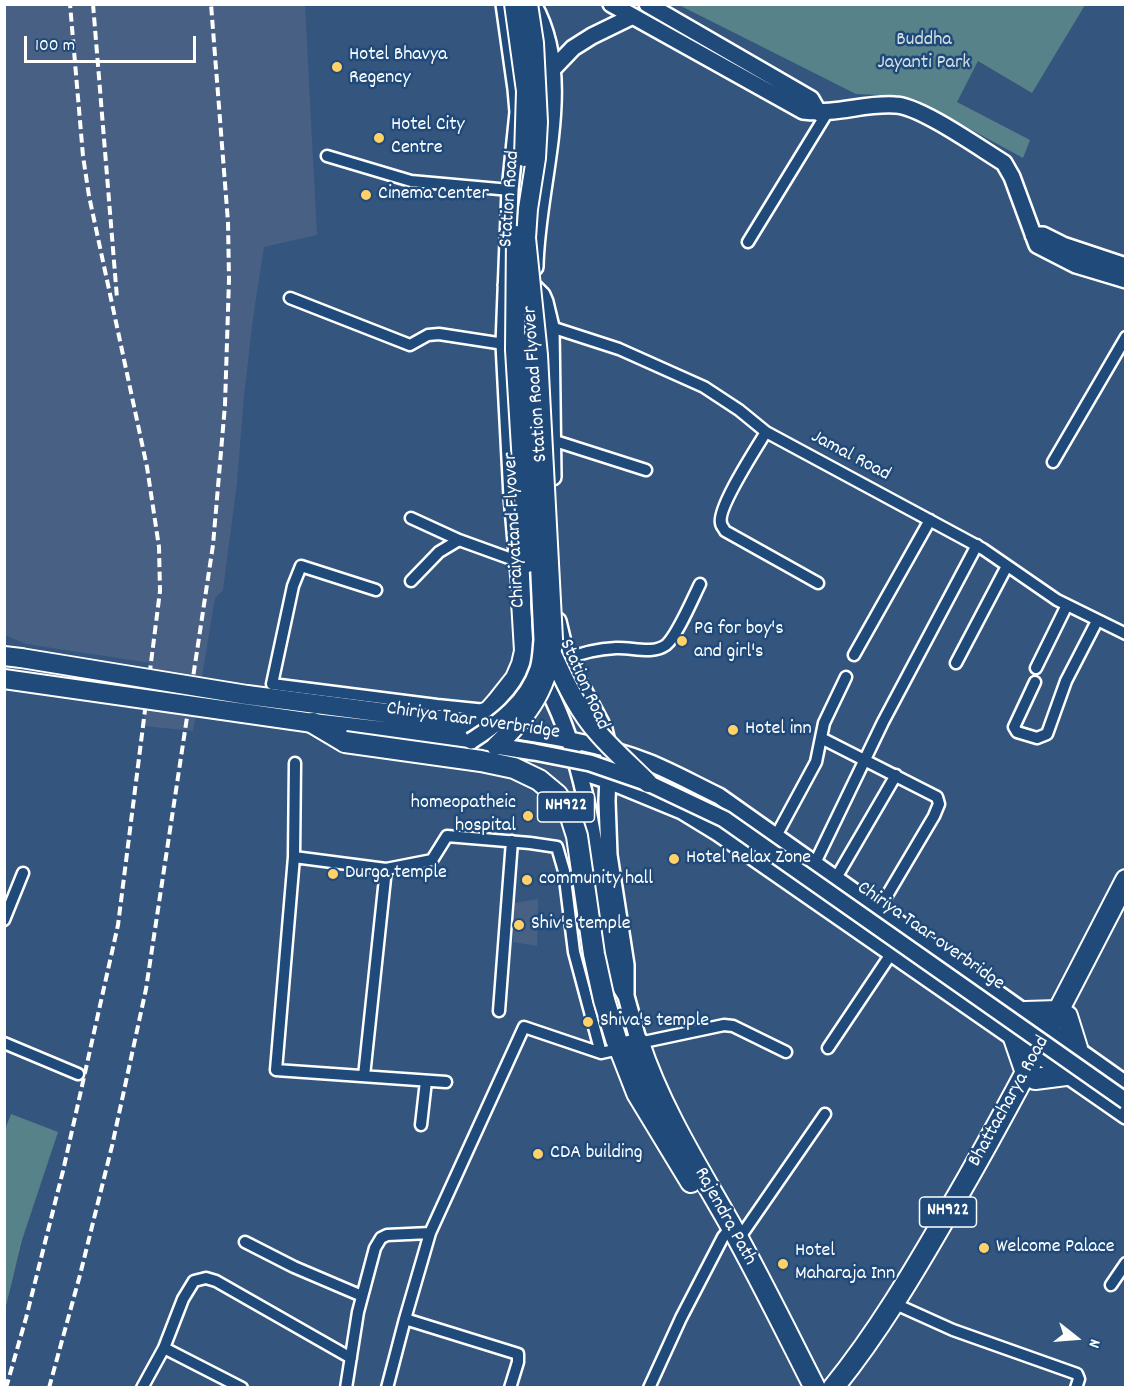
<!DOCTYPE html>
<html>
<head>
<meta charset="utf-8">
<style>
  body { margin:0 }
  #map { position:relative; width:1130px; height:1392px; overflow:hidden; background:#34557e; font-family:Dekko,sans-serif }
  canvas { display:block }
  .frame { position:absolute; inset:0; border:6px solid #fff; pointer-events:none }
  .north { position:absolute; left:1046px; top:1308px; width:60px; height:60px; -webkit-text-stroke:4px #1f4a7a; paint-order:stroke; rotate:107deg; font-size:16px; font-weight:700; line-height:24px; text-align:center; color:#fff }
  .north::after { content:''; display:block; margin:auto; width:21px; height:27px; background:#fff; clip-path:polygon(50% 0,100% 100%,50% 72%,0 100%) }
  .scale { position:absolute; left:24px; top:36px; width:172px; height:27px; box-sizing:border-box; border:3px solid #fff; border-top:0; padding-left:8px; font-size:18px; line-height:21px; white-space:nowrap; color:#fff; -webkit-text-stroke:4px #1f4a7a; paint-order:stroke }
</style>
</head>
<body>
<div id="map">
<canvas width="1130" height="1392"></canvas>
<div class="frame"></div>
<div class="north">N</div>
<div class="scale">100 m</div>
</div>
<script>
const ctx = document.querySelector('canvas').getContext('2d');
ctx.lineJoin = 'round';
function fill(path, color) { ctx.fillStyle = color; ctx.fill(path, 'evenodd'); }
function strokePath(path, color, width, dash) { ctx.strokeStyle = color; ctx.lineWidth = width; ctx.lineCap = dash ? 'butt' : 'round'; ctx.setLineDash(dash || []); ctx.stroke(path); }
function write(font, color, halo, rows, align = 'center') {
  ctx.font = font + ' Dekko,sans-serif'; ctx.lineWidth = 5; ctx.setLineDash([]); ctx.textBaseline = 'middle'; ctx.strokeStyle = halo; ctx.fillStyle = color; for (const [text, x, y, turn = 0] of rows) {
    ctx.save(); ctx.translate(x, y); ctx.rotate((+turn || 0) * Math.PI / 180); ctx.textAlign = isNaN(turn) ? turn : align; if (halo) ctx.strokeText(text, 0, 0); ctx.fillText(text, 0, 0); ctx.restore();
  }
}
fill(new Path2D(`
  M5,5H305L317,235L264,247L253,318L244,396L237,483L223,590L215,598L193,731L143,726L150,663L26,644L5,635Z
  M538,899L537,946L513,942L515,903Z`), '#476084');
fill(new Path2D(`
  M679,5H1085L1032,93L978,61L957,102L1030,140L1023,158L917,100L901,96L856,94Z
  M11,1114L58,1132L22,1240L5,1310L4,1132Z`), '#578289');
const street = new Path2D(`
  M327,156L411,181L510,190
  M748,242L827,113
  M290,298L410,345L428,335L439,334L504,344
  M551,327L619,349L704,387L739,410L766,432L983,549L1057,600L1126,634
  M766,432C757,447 717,508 721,523C721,526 724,528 725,531L818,583
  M552,440L646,470
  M1053,462L1126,337
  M411,518L459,540
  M411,581L439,552L459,540L517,561
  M376,590L301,566L293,586L272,684L437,705L486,710
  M854,655L930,520
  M567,659C583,652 598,649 616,648C632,647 652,655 666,645C677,636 693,598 700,584
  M956,663L1007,566
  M1036,668L1067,605
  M1035,682L1014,727L1017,732L1037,738L1047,734L1066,681L1097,621
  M821,738L937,797L939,804L934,816L879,909
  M295,763L294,857L276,1070L446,1082
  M776,836L816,762L824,723L846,677
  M294,857L386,869L364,1076
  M815,863L883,722L977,545
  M386,869L432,860L447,836L530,843L557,847L564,871L574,952L601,1053
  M836,878L896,775
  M4,920L23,873
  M499,1011L512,841
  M4,1043L78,1074
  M639,1043L724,1025L733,1026L786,1052
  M828,1048L891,954
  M421,1125L426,1081
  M738,1240L825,1114
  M245,1242L294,1267L362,1296
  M1111,1285L1126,1263
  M902,1307L953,1330L1077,1374L1079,1379L1076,1388
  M405,1319L518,1354V1362L510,1388
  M164,1348L242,1388
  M142,1388L164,1348L183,1299L194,1281L206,1278L216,1281L351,1358
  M346,1388L358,1312L375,1248L381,1238L387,1235L430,1233L524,1027L601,1053L619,1049
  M387,1388L405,1319L430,1233
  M649,1388L681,1318L723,1237L731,1227`);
const secondary = new Path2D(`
  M504,4L516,89L518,112L510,190L504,344L512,497L520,587
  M533,4C577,81 536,184 535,267
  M611,4L803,111C838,115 863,103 895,105C919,105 981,149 1004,163L1012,177L1037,245L1076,265L1126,280
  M647,4L811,99L819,113
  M551,71L573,48L592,36L633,16
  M1033,235H1043L1063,245L1126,266
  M506,285L535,288L542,295L545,302L551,327L553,477
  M558,621L567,659L604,729L609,750L607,801L609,855L626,965V996
  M524,651C535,662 541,676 548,689C591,773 598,876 613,968L618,983L626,996L639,1043
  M463,723C525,733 590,739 648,762C673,772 696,785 719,796L1126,1084
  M579,771L609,781L682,811L718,833L1126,1116`);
const primary = new Path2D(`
  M4,656L21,658
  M247,695L463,723L489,710L496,702L515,678L521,664L524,651L521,601L528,563
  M243,713L313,723L471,741L496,746`);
const highway = new Path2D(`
  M313,723L345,742
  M1025,1012L1058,1011
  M1067,1016L1077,1048
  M1014,1038L1026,1073
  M616,1039L637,1093L691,1182
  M619,1049L639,1043C660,1107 697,1166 730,1224C760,1278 787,1333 815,1388
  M1035,1079L1066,1075
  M833,1388C877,1334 915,1270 950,1209C1013,1101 1069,990 1126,880`);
strokePath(street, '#fff', 15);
strokePath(secondary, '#fff', 20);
strokePath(primary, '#fff', 22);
strokePath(highway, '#fff', 24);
strokePath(street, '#1f4a7a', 10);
strokePath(secondary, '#1f4a7a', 15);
strokePath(primary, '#1f4a7a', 18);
strokePath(highway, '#1f4a7a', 20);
strokePath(new Path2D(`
  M93,4L117,298
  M6,1388L26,1318L63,1171L118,925L160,591L159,547L147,467L89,196L83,156L70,4
  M49,1388L80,1275L112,1146L146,989L213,545L225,405L229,279L228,222L211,4`), '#fff', 4, [9, 4.5]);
const secondaryBridge = new Path2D(`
  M471,741C499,723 527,702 538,669C541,660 541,649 542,640L528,341
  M496,746L534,752L590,763L648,783L724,819L1126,1101`);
const primaryBridge = new Path2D(`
  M514,4L526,91L524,157
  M516,235L515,350L528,563
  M552,654C565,682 578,711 599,734C614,751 632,767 648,783
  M21,658L247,695
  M4,679L243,713
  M496,746C529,715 550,686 553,639L538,355L526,238L528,209L536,158L538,122L534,43L528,4`);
const highwayBridge = new Path2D(`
  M345,742L481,761L514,768L539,780L557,795L570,814L577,836L594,954L604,1000L616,1039`);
strokePath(secondaryBridge, '#fff', 20, []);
strokePath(primaryBridge, '#fff', 22, []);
strokePath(highwayBridge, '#fff', 24, []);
strokePath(secondaryBridge, '#1f4a7a', 15);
strokePath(primaryBridge, '#1f4a7a', 18);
strokePath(highwayBridge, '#1f4a7a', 20);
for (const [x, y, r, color] of [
  [337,67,6,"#ffd166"],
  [379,138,6,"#ffd166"],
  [366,195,6,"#ffd166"],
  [682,641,6,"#ffd166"],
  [733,730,6,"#ffd166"],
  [528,816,6,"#ffd166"],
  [674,859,6,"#ffd166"],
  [333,874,6,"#ffd166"],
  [527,880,6,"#ffd166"],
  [519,925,6,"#ffd166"],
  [588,1022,6,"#ffd166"],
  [538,1154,6,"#ffd166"],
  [984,1248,6,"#ffd166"],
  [783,1264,6,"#ffd166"]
]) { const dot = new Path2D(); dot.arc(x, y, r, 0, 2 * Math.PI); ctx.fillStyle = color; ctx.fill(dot); strokePath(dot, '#1f4a7a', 2); }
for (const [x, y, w] of [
  [566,807,57],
  [948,1212,57]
]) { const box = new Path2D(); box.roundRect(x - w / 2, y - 15, w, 30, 4.5); ctx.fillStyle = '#1f4a7a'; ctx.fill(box); strokePath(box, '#fff', 1.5); }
write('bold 18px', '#fff', null, [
  ["NH922",566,807],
  ["NH922",948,1212]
]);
write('20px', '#d5e0e2', '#1f4a7a', [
  ["Buddha",924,41],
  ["Jayanti Park",924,64]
]);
write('20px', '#fff', '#1f4a7a', [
  ["Hotel Bhavya",349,56],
  ["Regency",349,79],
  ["Hotel City",391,126],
  ["Centre",391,149],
  ["Cinema Center",378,195],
  ["PG for boy's",694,630],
  ["and girl's",694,653],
  ["Hotel inn",745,730],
  ["homeopatheic",516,804,"right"],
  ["hospital",516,827,"right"],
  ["Hotel Relax Zone",686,859],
  ["Durga temple",345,874],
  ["community hall",539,880],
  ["Shiv's temple",531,925],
  ["Shiva's temple",600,1022],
  ["CDA building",550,1154],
  ["Welcome Palace",996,1248],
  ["Hotel",795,1252],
  ["Maharaja Inn",795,1275]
], 'left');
write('20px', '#fff', '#1f4a7a', [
  ["Station Road",511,199,-86],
  ["Station Road Flyover",537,384,-94],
  ["Jamal Road",850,457,28],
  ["Chiraiyatand Flyover",516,530,-93],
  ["Station Road",583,685,66],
  ["Chiriya Taar overbridge",473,722,8],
  ["Chiriya Taar overbridge",930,937,35],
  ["Bhattacharya Road",1010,1102,-61],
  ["Rajendra Path",724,1217,61]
]);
</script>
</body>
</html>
